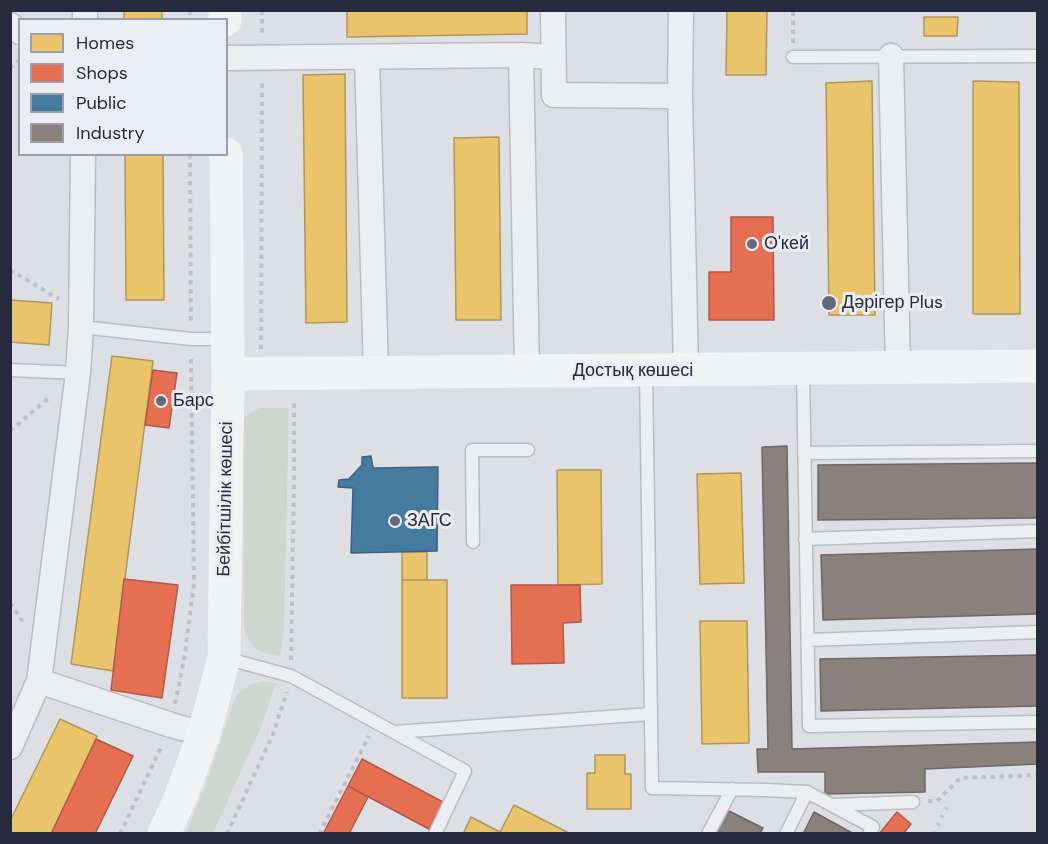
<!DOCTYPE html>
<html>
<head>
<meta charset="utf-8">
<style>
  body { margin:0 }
  #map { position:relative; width:1048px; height:844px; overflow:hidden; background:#dedfe4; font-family:"DM Sans",sans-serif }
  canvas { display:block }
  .frame { position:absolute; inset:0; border:12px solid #252b3d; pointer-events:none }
  .legend { position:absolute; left:18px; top:18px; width:210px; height:138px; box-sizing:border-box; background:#ebedf4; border:2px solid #9c9fab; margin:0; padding:8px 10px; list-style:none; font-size:18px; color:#252b3d }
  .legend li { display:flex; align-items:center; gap:12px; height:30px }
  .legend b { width:30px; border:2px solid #9c9fab }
</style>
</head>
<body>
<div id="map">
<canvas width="1048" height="844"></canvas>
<div class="frame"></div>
<ul class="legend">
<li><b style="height:16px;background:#e9c46a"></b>Homes</li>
<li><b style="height:16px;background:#e76f51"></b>Shops</li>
<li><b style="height:16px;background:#457b9d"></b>Public</li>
<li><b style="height:16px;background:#8a817c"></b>Industry</li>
</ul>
</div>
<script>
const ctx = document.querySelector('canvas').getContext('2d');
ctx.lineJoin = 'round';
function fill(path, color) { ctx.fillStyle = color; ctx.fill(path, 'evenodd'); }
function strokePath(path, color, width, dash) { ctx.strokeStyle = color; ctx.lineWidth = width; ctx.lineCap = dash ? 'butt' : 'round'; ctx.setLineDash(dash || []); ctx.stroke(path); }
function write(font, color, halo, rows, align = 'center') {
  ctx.font = font + ' "DM Sans",sans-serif'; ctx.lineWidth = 6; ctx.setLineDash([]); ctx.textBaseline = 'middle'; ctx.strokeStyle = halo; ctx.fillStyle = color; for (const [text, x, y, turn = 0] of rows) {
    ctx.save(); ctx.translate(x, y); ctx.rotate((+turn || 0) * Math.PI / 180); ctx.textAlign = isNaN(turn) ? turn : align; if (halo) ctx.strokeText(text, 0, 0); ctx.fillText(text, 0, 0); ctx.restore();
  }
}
fill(new Path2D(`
  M259,408H289L284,630L280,656C260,654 247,647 244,626L243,418Z
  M261,681L276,683L262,725L213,833H186L204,790L236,695L250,685Z`), '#cdd7cf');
const homes = new Path2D(`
  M124,10H162V20H124Z
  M347,10H527V34L347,37Z
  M727,10H767L766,75H726Z
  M924,17H958L957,36H924Z
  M345,74L347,322L306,323L303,75Z
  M872,81L875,315H829L826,83Z
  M973,81L1019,82L1020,314H973Z
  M499,137L501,320H456L454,138Z
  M125,154H163L164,300H126Z
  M10,300L52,303L49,345L10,342Z
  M112,356L153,361L113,671L71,664Z
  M557,470H601L602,584L558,585Z
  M741,473L744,583L700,584L697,474Z
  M402,552H427V580H402Z
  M402,580H447V698H402Z
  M700,621H747L749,743L702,744Z
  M60,719L97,736L96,739L51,834H10V821Z
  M595,755H625V774H631V809H587V773H595Z
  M514,805L571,834H503L500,832Z
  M471,817L500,832L503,834H463Z`);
fill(homes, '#e9c46a');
strokePath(homes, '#ae965c', 1.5);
const shops = new Path2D(`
  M731,217H773L774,320H709V272H731Z
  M153,370L177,373L169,428L145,425Z
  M124,579L178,585L162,698L111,690Z
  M511,585H580L581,622L563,623L564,663L512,664Z
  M96,739L133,756L95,834H51Z
  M362,759L443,802L429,829L348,786Z
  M348,786L368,797L349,834H323Z
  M897,812L911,824L903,834H879Z`);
fill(shops, '#e76f51');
strokePath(shops, '#ad5b4b', 1.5);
const public = new Path2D(`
  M371,456L373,468L438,467L437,551L351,553L353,488L338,487L339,480L349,479L362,465V457Z`);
fill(public, '#457b9d');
strokePath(public, '#3b6380', 1.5);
const industry = new Path2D(`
  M787,446L792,749L1038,742V764L925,769V792L825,794V772H758L757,749H768L762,447Z
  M1038,463V518L818,520V465Z
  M1038,549V614L823,620L821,555Z
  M1038,655V706L821,711L820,659Z
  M725,809L763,828L760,834H713Z
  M814,812L854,834H803Z`);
fill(industry, '#8a817c');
strokePath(industry, '#6c6769', 1.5);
const lane = new Path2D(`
  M793,57L1038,56
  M81,327L191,339H226
  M10,370L78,373
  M803,371L809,726L1038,722
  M646,372L652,788L764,790L807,792L786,834
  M804,453L1038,451
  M805,539L1038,531
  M473,542L472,450H528
  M808,640L1038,632
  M225,658L291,676L465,771L435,834
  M395,732L651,714
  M807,792L873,827L869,834
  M833,805L913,802
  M708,834L732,789`);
const street = new Path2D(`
  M553,10L554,95L680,96
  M681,10L680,96L686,370
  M85,20V10
  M10,25L20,32
  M521,55L527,371
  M891,56L898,369
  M367,57L376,373
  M226,58L521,55L553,57
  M39,681L171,725L204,734
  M10,747L39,681L78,373L81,327L83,154`);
strokePath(lane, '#bcbdc2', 15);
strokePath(street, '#bcbdc2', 27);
strokePath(new Path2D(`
  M190,10V20
  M262,10V37
  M793,43V10
  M10,68L20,59
  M190,154L191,324
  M10,270L59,299
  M261,349L262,80
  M10,431L51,396
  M10,603L23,622
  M291,660L294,483V401
  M175,704L184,660L194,584L191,356
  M928,801H937L960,778L1038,775
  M120,834L162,745
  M227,834L273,734L287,692
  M319,834L369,736`), '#bfc0c5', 4, [4.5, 4.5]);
strokePath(lane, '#edeef1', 12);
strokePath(street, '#edeef1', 24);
strokePath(new Path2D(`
  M225,10V20
  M228,374L1038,366
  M164,834L181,796L204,734L224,658L228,374L226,154`), '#f2f3f5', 33);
strokePath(new Path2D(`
  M934,834L947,806`), '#c7c8cc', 4.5, [3, 6]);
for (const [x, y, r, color] of [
  [752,244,6,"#666a77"],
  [829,303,8,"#666a77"],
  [161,401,6,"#666a77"],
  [395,521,6,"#666a77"]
]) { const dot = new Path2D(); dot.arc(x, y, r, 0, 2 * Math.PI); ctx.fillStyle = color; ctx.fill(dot); strokePath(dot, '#ebedf4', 2); }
write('18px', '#252b3d', '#ebedf4', [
  ["О'кей",764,244],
  ["Дәрігер Plus",842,303],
  ["Барс",173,401],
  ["ЗАГС",407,521]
], 'left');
write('18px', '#252b3d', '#ebedf4', [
  ["Достық көшесі",633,371],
  ["Бейбітшілік көшесі",226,499,-89]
]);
</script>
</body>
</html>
